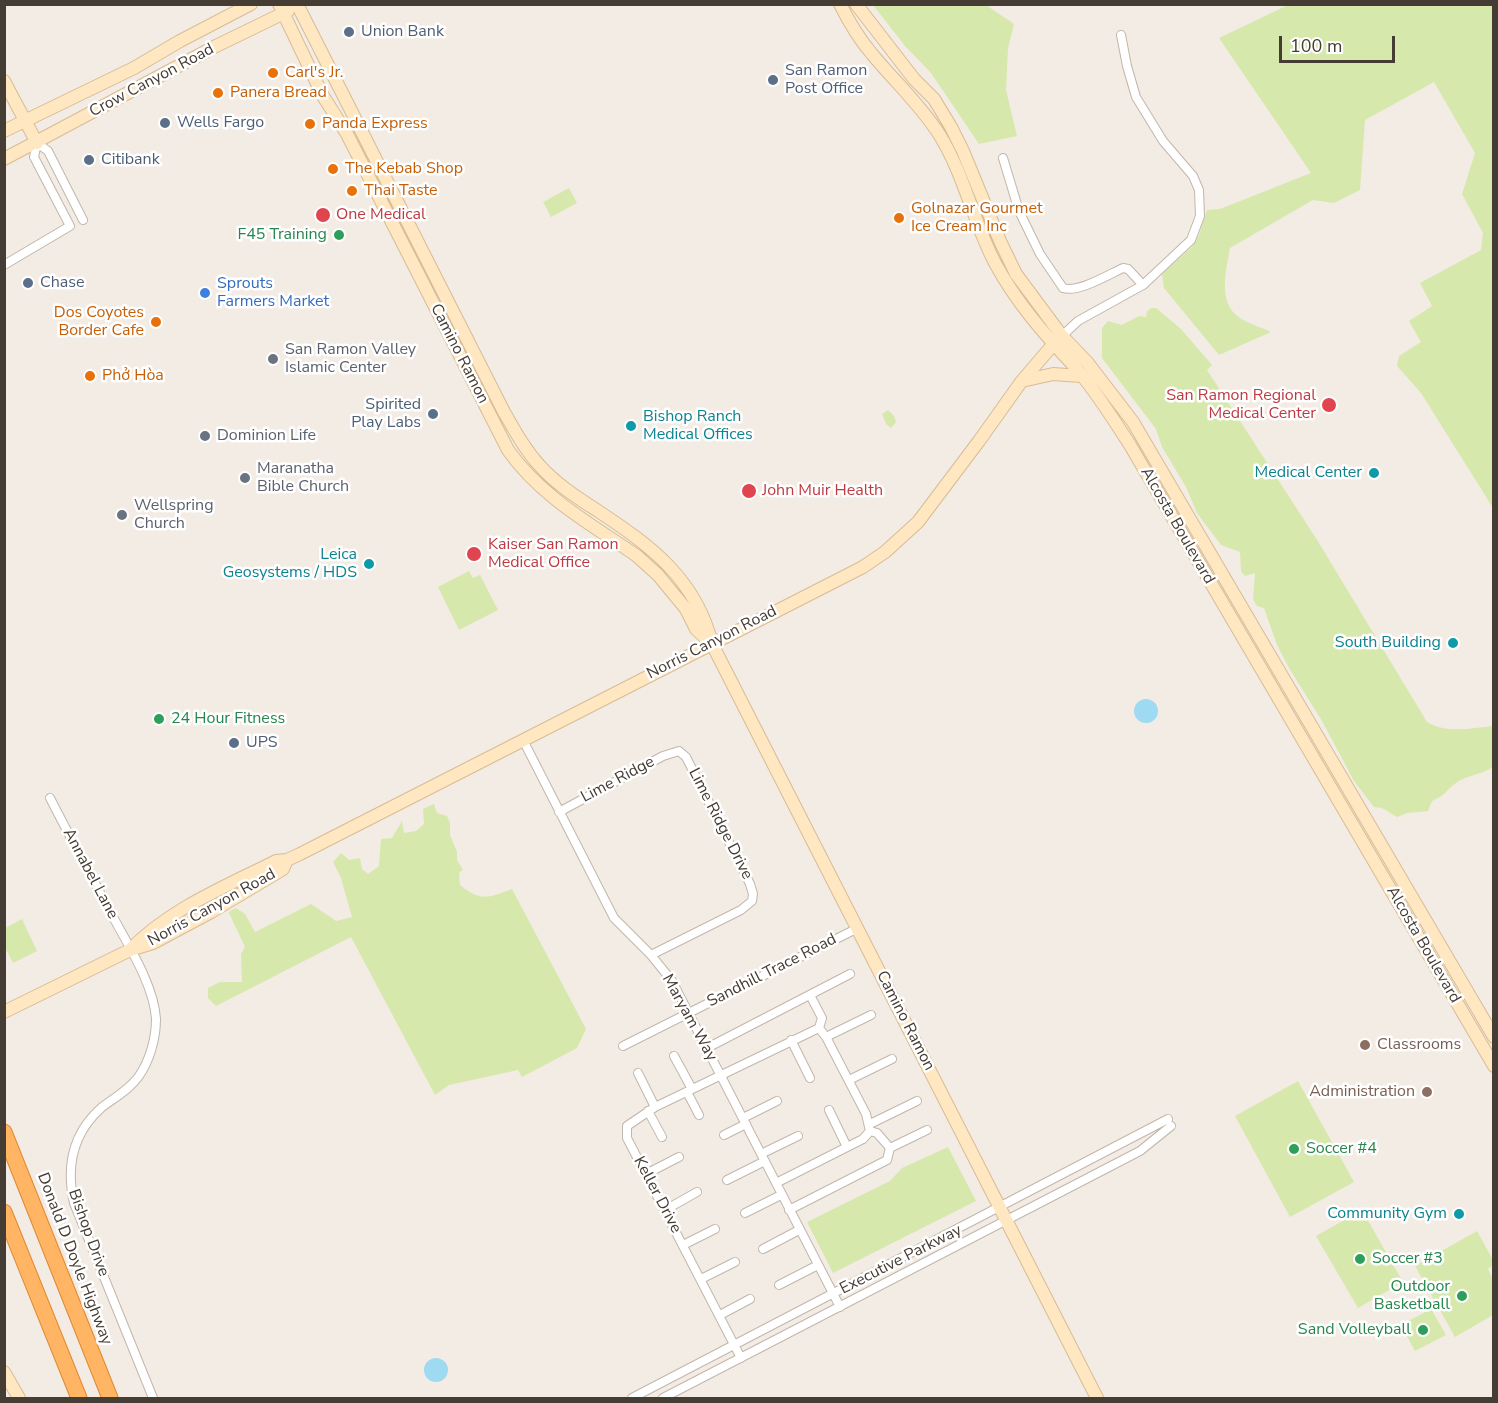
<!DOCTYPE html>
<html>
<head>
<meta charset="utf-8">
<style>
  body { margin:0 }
  #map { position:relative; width:1498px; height:1403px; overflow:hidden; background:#f3ece4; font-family:"Nunito Sans",sans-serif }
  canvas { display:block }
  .frame { position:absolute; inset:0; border:6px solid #453c34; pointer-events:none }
  .scale { position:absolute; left:1279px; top:36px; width:116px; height:27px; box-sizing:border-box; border:3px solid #453c34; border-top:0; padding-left:8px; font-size:18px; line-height:21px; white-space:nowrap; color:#453c34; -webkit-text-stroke:4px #fff; paint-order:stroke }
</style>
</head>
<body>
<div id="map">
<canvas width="1498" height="1403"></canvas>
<div class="frame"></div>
<div class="scale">100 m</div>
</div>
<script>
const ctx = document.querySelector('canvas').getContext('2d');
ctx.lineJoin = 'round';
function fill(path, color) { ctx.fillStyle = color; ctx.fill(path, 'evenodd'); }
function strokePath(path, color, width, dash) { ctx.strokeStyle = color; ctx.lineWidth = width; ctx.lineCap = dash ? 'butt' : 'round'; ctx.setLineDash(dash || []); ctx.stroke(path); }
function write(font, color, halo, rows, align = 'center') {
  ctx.font = font + ' "Nunito Sans",sans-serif'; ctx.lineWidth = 5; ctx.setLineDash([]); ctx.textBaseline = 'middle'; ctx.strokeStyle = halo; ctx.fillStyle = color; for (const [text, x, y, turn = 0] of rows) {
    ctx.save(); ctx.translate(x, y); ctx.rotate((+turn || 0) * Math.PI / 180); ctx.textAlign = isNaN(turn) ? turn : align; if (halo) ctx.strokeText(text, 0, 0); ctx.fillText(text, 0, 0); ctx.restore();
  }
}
fill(new Path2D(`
  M1290,4L1493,5V508L1421,393L1397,366L1399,356L1421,342L1409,321L1432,306L1420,283L1481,250L1483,233L1462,194L1475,153L1434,82L1365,120L1360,190L1334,203L1313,200L1230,248C1226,272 1217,302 1240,318C1249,324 1261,327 1271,332L1219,355L1164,288L1162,274L1192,247L1199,235L1207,210L1220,209L1311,173L1219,38Z
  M873,5H986L1014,24L1008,48L1006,90L1017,136L979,144L931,73L905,46Z
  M569,188L577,203L551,217L543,202Z
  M1152,308H1156L1181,329L1212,365L1207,370L1319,543L1427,722C1447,734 1472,728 1493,726V767C1481,775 1467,775 1456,783C1446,790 1445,796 1432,801L1428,811L1407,813L1397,817L1382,808L1374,807L1354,781L1322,721L1289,668L1277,645L1264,608L1257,606L1253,599L1255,573L1245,576L1241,571L1240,552L1221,545L1197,513L1186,487L1162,447L1156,429L1102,358V328L1108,321L1122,325L1139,316L1146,317L1147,311Z
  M888,410L894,416L896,422L891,428L886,424L882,414Z
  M469,571L473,578L480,575L498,610L459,630L438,587Z
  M434,804L437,813L447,816L450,823V835L457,852V860L463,870L459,873L460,885C481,902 488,898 512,889L586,1029L577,1048L522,1077L518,1070L449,1085L435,1095L351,937L216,1006L208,998V988L220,982H242L241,954L245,947L229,913L230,911L236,908L245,914L255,932L311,904L336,921L352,917L341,878L333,862L341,853L349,860L360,858L362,869L368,874L379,866L381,839L392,838L402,821L404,833L416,831L424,824L423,809Z
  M22,919L37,951L13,963L7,951L5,952V928Z
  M1298,1081L1354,1182L1290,1217L1235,1116Z
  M948,1147L976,1201L833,1273L807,1222L890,1181L902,1168Z
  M1362,1210L1403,1282L1358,1308L1316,1236Z
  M1477,1231L1493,1260V1265L1488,1269L1493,1279V1315L1455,1337L1415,1266Z
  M1431,1309L1446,1335L1415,1351L1401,1325Z`), '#d6e8ac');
fill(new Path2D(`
  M1134 711a12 12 0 1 1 24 0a12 12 0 1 1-24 0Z
  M424 1370a12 12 0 1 1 24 0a12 12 0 1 1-24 0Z`), '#9edbf2');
const street = new Path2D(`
  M1003,158L1019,211L1040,254L1063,288C1078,293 1108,275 1123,268L1128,269L1143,285
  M4,265L70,226L34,157L37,143L48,151L83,220
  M1062,336L1078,321L1143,285L1191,240L1200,216L1199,190L1193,176L1163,141L1136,97L1127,66L1121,35
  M523,740L614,918L651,955L672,981L840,1307
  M50,798C70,837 91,876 112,915C128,945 154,985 156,1019C156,1038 150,1060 139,1076C130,1089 114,1098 101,1108C72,1134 66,1167 74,1203L153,1398
  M559,812L663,756L679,751L686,757L750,884L753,894L752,901L741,910L651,955
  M810,995L822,1018L819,1028
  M826,1037L871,1015
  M791,1040L810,1078
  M623,1046L858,928
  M707,1048L850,974
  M674,1056L692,1089
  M638,1073L655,1107
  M849,1080L892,1059
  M687,1092L699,1115
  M829,1110L847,1147
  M648,1111L662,1137
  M743,1118L777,1101
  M870,1124L917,1101
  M724,1135L746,1124
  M890,1148L927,1130
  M761,1154L798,1136
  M646,1174L679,1157
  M727,1180L765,1161
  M665,1210L697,1192
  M789,1210L887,1160L890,1148L877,1133L870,1131
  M745,1213L781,1195
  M683,1245L715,1229
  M763,1249L799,1230
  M701,1279L735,1262
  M779,1285L818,1265
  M720,1315L750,1299
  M741,1358L627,1138V1126L655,1107L819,1028L826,1037L866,1114L870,1131L863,1139L776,1183
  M632,1398L1168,1119
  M663,1398L1140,1151L1171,1126`);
const secondary = new Path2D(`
  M279,4L323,96L347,134L508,450C541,497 591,524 637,556L658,575L686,609L696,629L712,644
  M297,4L504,412C515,431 525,450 540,466C556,484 578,498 598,511C651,546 696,579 712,644L1097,1398
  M840,4C849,22 859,39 872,54C895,82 919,103 939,134C964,174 973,221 995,263C1016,302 1045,335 1075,367C1096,391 1113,419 1130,445L1494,1066
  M856,4L914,79L934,99L951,127L963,151L1000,241L1016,274L1062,336L1087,362L1133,422L1494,1037
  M4,81L37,143
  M4,131L134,68L180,41L251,4
  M4,159L216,46L288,11
  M1022,381L1053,374L1081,376
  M130,950C169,909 227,886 276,861L287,860L300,854L863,567L885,552L918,522L979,441L1021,382L1057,340
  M4,1012L130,950L153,943L211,912L283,869L287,860
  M4,1372L19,1398`);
const highway = new Path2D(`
  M4,1132L110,1398
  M4,1212L79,1398`);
strokePath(street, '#c1b6aa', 10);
strokePath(secondary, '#d7bc95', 14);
strokePath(highway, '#e18730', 17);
strokePath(street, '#fff', 8);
strokePath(secondary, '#ffe7c2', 12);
strokePath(highway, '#ffb563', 15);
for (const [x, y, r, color] of [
  [349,32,6,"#5c6f8a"],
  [273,73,6,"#e8710a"],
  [773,80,6,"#5c6f8a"],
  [218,93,6,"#e8710a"],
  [165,123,6,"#5c6f8a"],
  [310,124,6,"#e8710a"],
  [89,160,6,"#5c6f8a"],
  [333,169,6,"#e8710a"],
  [352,191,6,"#e8710a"],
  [323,215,8,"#e0444e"],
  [899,218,6,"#e8710a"],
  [339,235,6,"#2e9e5b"],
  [28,283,6,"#5c6f8a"],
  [205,293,6,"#3f7fe0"],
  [156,322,6,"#e8710a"],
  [273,359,6,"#6b7280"],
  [90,376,6,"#e8710a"],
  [1329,405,8,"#e0444e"],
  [433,414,6,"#5c6f8a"],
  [631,426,6,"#0f9aa8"],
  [205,436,6,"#6b7280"],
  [1374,473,6,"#0f9aa8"],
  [245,478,6,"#6b7280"],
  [749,491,8,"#e0444e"],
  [122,515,6,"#6b7280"],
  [474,554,8,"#e0444e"],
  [369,564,6,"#0f9aa8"],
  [1453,643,6,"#0f9aa8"],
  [159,719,6,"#2e9e5b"],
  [234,743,6,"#5c6f8a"],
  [1365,1045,6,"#8d6e63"],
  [1427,1092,6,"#8d6e63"],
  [1294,1149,6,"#2e9e5b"],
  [1459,1214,6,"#0f9aa8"],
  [1360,1259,6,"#2e9e5b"],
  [1462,1296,6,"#2e9e5b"],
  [1423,1330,6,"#2e9e5b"]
]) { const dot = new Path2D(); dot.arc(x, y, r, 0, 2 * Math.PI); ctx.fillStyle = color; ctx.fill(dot); strokePath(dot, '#fff', 2); }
write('16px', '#4e5e75', '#fff', [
  ["Union Bank",361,32],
  ["San Ramon",785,71],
  ["Post Office",785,89],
  ["Wells Fargo",177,123],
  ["Citibank",101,160],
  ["Chase",40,283],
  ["Spirited",421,405,"right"],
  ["Play Labs",421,423,"right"],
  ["UPS",246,743]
], 'left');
write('16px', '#c56008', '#fff', [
  ["Carl's Jr.",285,73],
  ["Panera Bread",230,93],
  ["Panda Express",322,124],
  ["The Kebab Shop",345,169],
  ["Thai Taste",364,191],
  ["Golnazar Gourmet",911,209],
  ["Ice Cream Inc",911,227],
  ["Dos Coyotes",144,313,"right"],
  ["Border Cafe",144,331,"right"],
  ["Phở Hòa",102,376]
], 'left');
write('16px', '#453c34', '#fff', [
  ["Crow Canyon Road",152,81,-28],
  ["Camino Ramon",459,354,63],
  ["Alcosta Boulevard",1177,526,60],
  ["Norris Canyon Road",712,643,-27],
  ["Lime Ridge",618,780,-28],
  ["Lime Ridge Drive",720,824,63],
  ["Annabel Lane",90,874,62],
  ["Norris Canyon Road",212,908,-29],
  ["Alcosta Boulevard",1423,945,60],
  ["Sandhill Trace Road",772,971,-27],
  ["Maryam Way",689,1018,61],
  ["Camino Ramon",905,1021,63],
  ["Keller Drive",657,1195,62],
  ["Bishop Drive",88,1233,70],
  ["Donald D Doyle Highway",74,1259,69],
  ["Executive Parkway",901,1260,-27]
]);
write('16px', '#be3a42', '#fff', [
  ["One Medical",336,215],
  ["San Ramon Regional",1316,396,"right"],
  ["Medical Center",1316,414,"right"],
  ["John Muir Health",762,491],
  ["Kaiser San Ramon",488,545],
  ["Medical Office",488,563]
], 'left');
write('16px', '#27864d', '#fff', [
  ["F45 Training",327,235],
  ["24 Hour Fitness",171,719,"left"],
  ["Soccer #4",1306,1149,"left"],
  ["Soccer #3",1372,1259,"left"],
  ["Outdoor",1450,1287],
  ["Basketball",1450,1305],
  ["Sand Volleyball",1411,1330]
], 'right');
write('16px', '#366cbe', '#fff', [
  ["Sprouts",217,284],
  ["Farmers Market",217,302]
], 'left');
write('16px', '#5b616d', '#fff', [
  ["San Ramon Valley",285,350],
  ["Islamic Center",285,368],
  ["Dominion Life",217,436],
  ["Maranatha",257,469],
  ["Bible Church",257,487],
  ["Wellspring",134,506],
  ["Church",134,524]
], 'left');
write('16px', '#0d838f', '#fff', [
  ["Bishop Ranch",643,417,"left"],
  ["Medical Offices",643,435,"left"],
  ["Medical Center",1362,473],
  ["Leica",357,555],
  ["Geosystems / HDS",357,573],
  ["South Building",1441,643],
  ["Community Gym",1447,1214]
], 'right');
write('16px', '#785e54', '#fff', [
  ["Classrooms",1377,1045],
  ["Administration",1415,1092,"right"]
], 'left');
</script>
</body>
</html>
